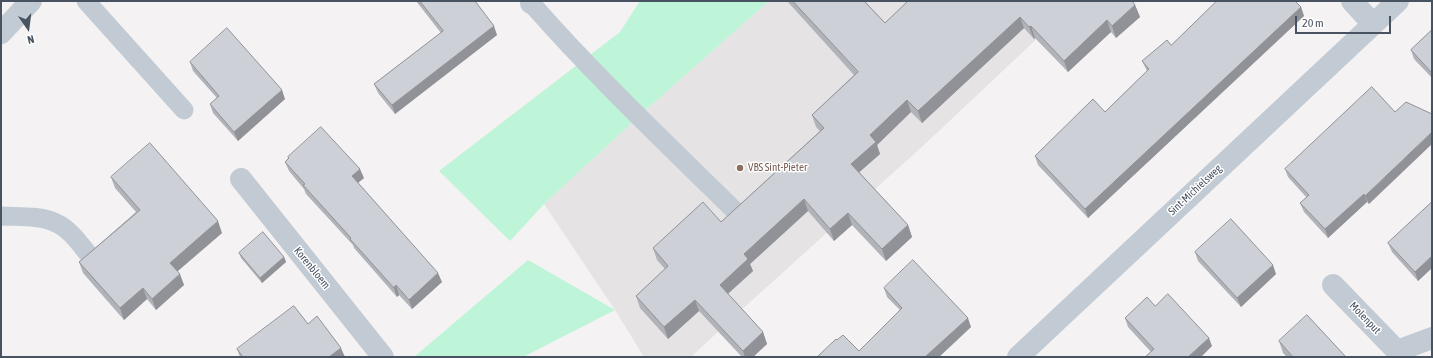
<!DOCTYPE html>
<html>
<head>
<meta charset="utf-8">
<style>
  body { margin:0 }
  #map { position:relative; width:1433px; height:358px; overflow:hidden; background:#f4f2f2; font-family:"Asap Condensed",sans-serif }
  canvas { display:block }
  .frame { position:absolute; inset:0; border:2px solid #485362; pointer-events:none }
  .north { position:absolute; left:8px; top:8px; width:40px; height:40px; -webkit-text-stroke:3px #fff; paint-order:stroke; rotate:166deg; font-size:11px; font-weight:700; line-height:16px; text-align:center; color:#485362 }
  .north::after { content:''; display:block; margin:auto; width:14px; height:18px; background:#485362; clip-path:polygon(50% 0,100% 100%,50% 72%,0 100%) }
  .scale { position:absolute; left:1295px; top:16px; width:96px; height:18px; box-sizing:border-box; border:2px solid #485362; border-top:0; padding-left:5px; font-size:12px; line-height:14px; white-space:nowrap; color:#485362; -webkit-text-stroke:3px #fff; paint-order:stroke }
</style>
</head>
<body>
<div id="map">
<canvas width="1433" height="358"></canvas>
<div class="frame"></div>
<div class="north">N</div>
<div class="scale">20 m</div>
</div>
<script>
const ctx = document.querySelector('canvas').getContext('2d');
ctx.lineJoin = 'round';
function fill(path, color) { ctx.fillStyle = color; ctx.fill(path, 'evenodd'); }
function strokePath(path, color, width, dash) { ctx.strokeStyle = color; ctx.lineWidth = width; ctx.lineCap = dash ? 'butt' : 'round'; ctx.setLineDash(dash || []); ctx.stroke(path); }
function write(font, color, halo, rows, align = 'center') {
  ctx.font = font + ' "Asap Condensed",sans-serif'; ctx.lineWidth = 3; ctx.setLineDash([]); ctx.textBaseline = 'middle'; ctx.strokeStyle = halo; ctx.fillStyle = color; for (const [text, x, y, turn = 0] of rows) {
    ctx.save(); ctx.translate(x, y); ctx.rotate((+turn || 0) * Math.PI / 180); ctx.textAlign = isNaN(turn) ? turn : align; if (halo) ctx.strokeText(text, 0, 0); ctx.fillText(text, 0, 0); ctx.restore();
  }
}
fill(new Path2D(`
  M769,1H1077L925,144L738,313L691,357H644L615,310L544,204L648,108Z`), '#e5e3e4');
fill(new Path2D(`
  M640,1H769L648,108L544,204L510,241L439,171L620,32Z
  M528,260L615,310L523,357H414Z`), '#bef4d7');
strokePath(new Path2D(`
  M86,1L184,110
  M531,3C595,76 666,143 735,211
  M1,216C18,217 41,215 56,223C70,229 80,244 89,255`), '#c2cbd4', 19);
strokePath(new Path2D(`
  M531,1V3
  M1352,1L1373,24
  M1,33L31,1
  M241,179L383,357
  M1333,285L1397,351L1400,357
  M1397,351L1432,338
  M1018,357L1398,1`), '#c2cbd4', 22);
fill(new Path2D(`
  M416,1H475L497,35L395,114L378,93L374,84L441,33Z
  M787,1H864L885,23L1135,5L1140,17L1116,38L1111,32L1068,72L1035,38L1034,39L1024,28L922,123L911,112L877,145L880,154L859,172L908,225L912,237L886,261L852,225L834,241L808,211L750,264L753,271L728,294L763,332L767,344L753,357H742L699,311L668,339L640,308L636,296L665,269L657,260L653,248L721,222L820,131L816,127L812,115L854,75Z
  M1301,7L1304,16L1088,218L1038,165L1035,156L1105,112L1147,71L1142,61L1171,45Z
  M1432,30V78L1414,59L1411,50Z
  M190,62L285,99L238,141L213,113L210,104L217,98L193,71Z
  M1372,87L1369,204L1367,202L1328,238L1304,212L1300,203L1307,198L1288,177L1285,169Z
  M288,157L364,178L358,183L442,282L412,309L399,295L397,297L354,248L353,245L306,194L304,189L289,171L285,162L288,158Z
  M111,177L222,233L177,272L184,285L156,310L147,299L124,320L83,273L79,262L136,212L115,188Z
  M1432,202V268L1418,281L1392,252L1388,243Z
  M1195,252L1276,274L1241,307L1198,261Z
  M239,253L284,257L286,262L262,283L241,258Z
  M884,288L971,327L939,357H817L837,340L859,351L900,310L887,297Z
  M1155,306L1212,346L1151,352L1128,327L1125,318Z
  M308,324L345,357H240L237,349Z
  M1279,341L1346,357H1287L1283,353Z`), '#b1b3ba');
fill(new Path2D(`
  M1135,5L1140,17L1116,38L1112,26Z
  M1301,7L1304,16L1088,218L1085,209Z
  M1020,17L1024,28L922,123L918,111Z
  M1107,20L1111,32L1068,72L1064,61Z
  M494,26L497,35L395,114L392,105Z
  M1031,26L1035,38L1034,39L1029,27Z
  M282,90L285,99L238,141L234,132Z
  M907,100L911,112L877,145L880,154L855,176L851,164L870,135Z
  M1432,132V144L1369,204L1365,196Z
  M360,169L364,178L355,185L352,176Z
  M1364,194L1367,202L1328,238L1325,229Z
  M804,199L808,211L750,264L753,271L724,297L720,285L744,254Z
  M848,213L852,225L834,241L830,229Z
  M218,221L222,233L174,274L170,263Z
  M908,225L912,237L886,261L882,249Z
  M1432,256V268L1418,281L1415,272Z
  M284,257L286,262L262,283L260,278Z
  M1273,265L1276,274L1241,307L1237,298Z
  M438,273L442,282L412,309L409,300Z
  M180,274L184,285L156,310L152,299Z
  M396,285L399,295L397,297L394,288Z
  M143,288L147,299L124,320L120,308Z
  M695,300L699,311L668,339L664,327Z
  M968,318L971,327L939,357H925Z
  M763,332L767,344L753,357H745L743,351Z
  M1209,338L1212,346L1201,357H1188Z
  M341,348L345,357H329Z`), '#909297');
const building = new Path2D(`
  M420,1H475L494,26L392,105L374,84L443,31Z
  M793,1H864L885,23L908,1H1132L1135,5L1112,26L1107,20L1064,61L1031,26L1029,27L1020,17L918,111L907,100L870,135L876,142L851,164L908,225L882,249L848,213L830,229L804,199L744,254L748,259L720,285L763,332L743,351L695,300L664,327L636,296L668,266L653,248L703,202L721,222L824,128L812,115L858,72Z
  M1217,1H1295L1301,7L1085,209L1035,156L1093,99L1105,112L1149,69L1142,61L1167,40L1171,45Z
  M227,28L282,90L234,132L210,104L219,96L190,62Z
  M1432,30V73L1411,50Z
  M1372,87L1395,112L1406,102L1432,114V132L1365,196L1364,194L1325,229L1300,203L1309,195L1285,169Z
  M321,127L360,169L352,176L438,273L409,300L396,285L394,288L350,239L351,238L303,185L305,184L285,162L289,158L288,157Z
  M150,143L218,221L170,263L180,274L152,299L143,288L120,308L79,262L140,210L111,177Z
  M1432,202V256L1415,272L1388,243Z
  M1231,219L1273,265L1237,298L1195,252Z
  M263,232L284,257L260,278L239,253Z
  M913,260L968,318L925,357H817L836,339L837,340L843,335L859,351L902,308L884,288Z
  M1168,294L1209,338L1188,357H1145L1154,349L1125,318L1147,297L1155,306Z
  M294,306L308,324L317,316L341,348L329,357H243L237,349Z
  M1307,315L1346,357H1293L1279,341Z`);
fill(building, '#ced0d8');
strokePath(building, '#909297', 1);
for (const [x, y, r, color] of [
  [740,168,4,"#8d6e63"]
]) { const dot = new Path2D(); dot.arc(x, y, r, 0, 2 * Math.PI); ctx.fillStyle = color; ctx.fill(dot); strokePath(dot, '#fff', 1.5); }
write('11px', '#785e54', '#fff', [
  ["VBS Sint-Pieter",748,168]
], 'left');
write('11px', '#485362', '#fff', [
  ["Sint-Michielsweg",1195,190,-43],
  ["Korenbloem",312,268,51],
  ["Molenput",1365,318,46]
]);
</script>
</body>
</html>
